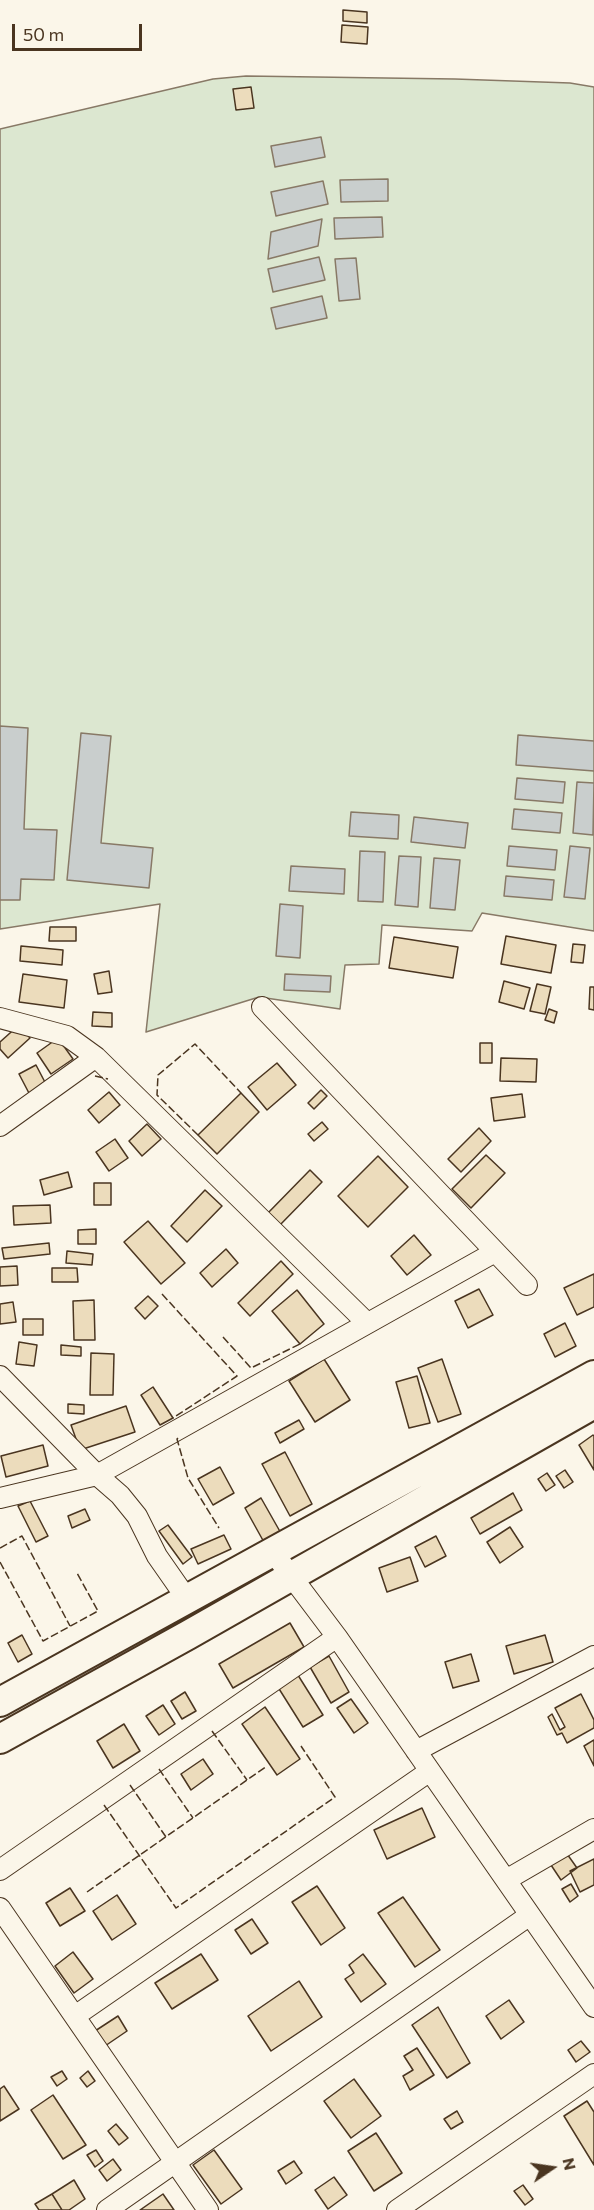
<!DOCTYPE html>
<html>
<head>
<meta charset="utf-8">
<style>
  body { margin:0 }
  #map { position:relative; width:594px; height:2210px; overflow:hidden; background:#fbf6e9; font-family:Commissioner,sans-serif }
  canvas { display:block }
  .north { position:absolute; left:522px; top:2138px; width:60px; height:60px; -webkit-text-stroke:4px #fbf6e9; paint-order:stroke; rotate:77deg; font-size:16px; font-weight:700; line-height:24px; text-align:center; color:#4a3520 }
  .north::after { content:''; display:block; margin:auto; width:21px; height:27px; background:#4a3520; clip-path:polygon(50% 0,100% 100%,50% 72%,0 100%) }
  .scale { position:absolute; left:12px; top:24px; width:130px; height:27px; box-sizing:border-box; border:3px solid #4a3520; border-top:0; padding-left:8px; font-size:18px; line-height:21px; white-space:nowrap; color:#4a3520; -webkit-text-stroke:4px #fbf6e9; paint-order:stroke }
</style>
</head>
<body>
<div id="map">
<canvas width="594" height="2210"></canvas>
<div class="north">N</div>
<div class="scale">50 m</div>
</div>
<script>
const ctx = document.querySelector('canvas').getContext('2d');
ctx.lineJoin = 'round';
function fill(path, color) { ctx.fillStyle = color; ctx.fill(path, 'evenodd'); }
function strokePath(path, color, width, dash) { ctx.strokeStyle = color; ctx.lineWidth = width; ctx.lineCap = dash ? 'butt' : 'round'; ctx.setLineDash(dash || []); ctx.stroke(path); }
const green = new Path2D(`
  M246,76L455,79L570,83L594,87V931L482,913L472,931L382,925L379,964L345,965L340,1009L259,997L146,1032L160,904L0,929V129L213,79Z`);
fill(green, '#dce7d0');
strokePath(green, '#887966', 1.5);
const water = new Path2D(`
  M321,137L325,157L275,167L271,146Z
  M388,179V201L341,202L340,180Z
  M323,181L328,204L276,216L271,192Z
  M382,217L383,237L335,239L334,218Z
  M322,219L318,246L268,259L271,232Z
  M319,257L325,280L273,292L268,269Z
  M356,258L360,299L339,301L335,259Z
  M322,296L327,318L276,329L271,308Z
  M0,726L28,728L24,829L57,830L54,880L21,879L20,900H0Z
  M81,733L111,736L101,843L153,848L149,888L67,880Z
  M518,735L594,741V771L516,765Z
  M517,778L565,782L563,803L515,799Z
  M577,782L594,783L593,835L573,833Z
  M514,809L562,813L560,833L512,829Z
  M351,812L399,815L398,839L349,836Z
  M414,817L468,823L465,848L411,842Z
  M509,846L557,850L555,870L507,866Z
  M570,846L590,848L585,899L564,897Z
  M360,851L385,852L383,902L358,901Z
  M399,856L421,857L418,907L395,905Z
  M434,858L460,860L455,910L430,908Z
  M291,866L345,869L344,894L289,891Z
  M506,876L554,880L552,900L504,896Z
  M280,904L303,906L300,958L276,956Z
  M285,974L331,976L330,992L284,990Z`);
fill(water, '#c9cecd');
strokePath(water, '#887966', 1.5);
const building = new Path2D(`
  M343,10L367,12V23L343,21Z
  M342,25L368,27L367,44L341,42Z
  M251,87L254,108L236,110L233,89Z
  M50,927H76V941H49Z
  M506,936L556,945L551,973L501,964Z
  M394,937L458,947L453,978L389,968Z
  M573,944L585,945L583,963L571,962Z
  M21,946L63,950L62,965L20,961Z
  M109,971L112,992L98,994L94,974Z
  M23,974L67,980L64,1008L19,1002Z
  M504,981L530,988L524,1009L499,1002Z
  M537,984L551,987L545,1014L530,1011Z
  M590,987H594V1010L589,1009Z
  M549,1009L557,1012L554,1023L545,1020Z
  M93,1012L112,1013V1027L92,1026Z
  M19,1025L30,1038L8,1058L0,1049V1042Z
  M58,1038L73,1059L51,1074L37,1053Z
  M480,1043H492V1063H480Z
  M501,1058L537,1059L536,1082L500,1081Z
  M277,1063L296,1085L267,1110L248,1087Z
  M36,1065L48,1088L31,1097L19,1074Z
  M321,1090L327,1096L314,1109L308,1103Z
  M109,1092L120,1105L99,1123L88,1110Z
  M241,1093L259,1112L217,1154L198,1135Z
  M522,1094L525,1117L494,1121L491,1098Z
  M322,1122L328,1129L314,1141L308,1134Z
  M147,1124L161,1139L142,1156L129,1141Z
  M479,1128L491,1141L461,1172L448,1159Z
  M115,1139L128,1158L109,1171L96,1152Z
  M486,1155L505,1173L471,1208L452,1189Z
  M378,1156L408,1187L368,1227L338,1196Z
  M310,1170L322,1182L278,1227L266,1215Z
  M68,1172L72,1187L44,1195L40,1180Z
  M94,1183H111V1205H94Z
  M205,1190L222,1206L187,1242L171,1226Z
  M50,1205L51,1223L14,1225L13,1206Z
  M148,1221L185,1263L161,1284L124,1242Z
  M96,1229V1244H78V1230Z
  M414,1235L431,1255L407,1275L391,1256Z
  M49,1243L50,1254L4,1259L2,1248Z
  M226,1249L238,1263L212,1287L200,1273Z
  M67,1251L93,1254L92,1265L66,1263Z
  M281,1261L293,1274L250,1316L238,1303Z
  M17,1266L18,1285L0,1286V1267Z
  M52,1268H77L78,1282H52Z
  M594,1274V1307L577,1315L564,1288Z
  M479,1289L493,1315L468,1328L455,1301Z
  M297,1290L324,1324L300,1344L272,1311Z
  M148,1296L158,1306L145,1319L135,1308Z
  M94,1300L95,1340H74L73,1301Z
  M13,1302L16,1322L0,1324V1304Z
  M23,1319H43V1335H23Z
  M565,1323L576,1346L555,1357L544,1334Z
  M19,1342L37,1345L34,1366L16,1364Z
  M61,1345L81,1347V1356L61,1355Z
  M91,1353L114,1354L113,1395H90Z
  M324,1359L350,1400L315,1422L289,1381Z
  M442,1359L461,1414L438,1422L418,1368Z
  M417,1376L430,1423L409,1428L396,1382Z
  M153,1387L173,1418L160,1425L141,1395Z
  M68,1404L84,1405V1414L68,1413Z
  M126,1406L135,1432L80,1450L71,1425Z
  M299,1420L304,1429L280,1443L275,1433Z
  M593,1435L594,1436V1470L579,1445Z
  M43,1445L48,1466L6,1477L1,1456Z
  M285,1452L312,1504L290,1516L262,1464Z
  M220,1467L234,1493L213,1505L198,1479Z
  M565,1470L573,1482L564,1488L556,1476Z
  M547,1473L555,1485L546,1491L538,1479Z
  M513,1493L522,1510L480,1534L471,1518Z
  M261,1498L282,1535L265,1544L245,1508Z
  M30,1501L48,1536L36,1542L18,1506Z
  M85,1509L90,1520L72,1528L68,1516Z
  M168,1525L192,1557L183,1564L159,1531Z
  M510,1527L523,1547L500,1563L487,1542Z
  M224,1535L231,1549L198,1564L191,1549Z
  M436,1536L446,1556L425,1567L415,1547Z
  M410,1557L418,1581L387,1592L379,1568Z
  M290,1623L304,1647L233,1688L219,1664Z
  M22,1635L32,1654L18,1662L8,1643Z
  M545,1635L553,1662L514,1674L506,1646Z
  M471,1654L479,1681L453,1688L445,1662Z
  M329,1656L349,1692L331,1703L310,1667Z
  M296,1672L323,1715L303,1727L276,1684Z
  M185,1692L196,1711L182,1719L171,1701Z
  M581,1694L594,1720V1728L567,1743L562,1733L557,1735L548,1717L552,1714L560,1730L565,1727L555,1708Z
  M351,1699L368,1723L354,1733L337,1708Z
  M163,1705L175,1724L159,1735L146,1716Z
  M265,1707L300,1759L277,1775L242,1724Z
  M124,1724L140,1751L113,1768L97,1741Z
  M594,1740V1766L584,1746Z
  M203,1759L213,1774L191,1790L181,1774Z
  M422,1808L435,1837L387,1859L374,1830Z
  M565,1851L577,1868L561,1880L549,1862Z
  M594,1859V1885L580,1892L570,1871Z
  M571,1884L578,1896L570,1902L562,1889Z
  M317,1886L345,1928L321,1945L292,1902Z
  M70,1888L85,1911L60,1926L46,1903Z
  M117,1895L136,1924L112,1940L93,1911Z
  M403,1897L440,1950L415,1967L378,1913Z
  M252,1919L268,1943L251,1954L235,1930Z
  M73,1952L93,1979L74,1993L55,1966Z
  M201,1954L218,1980L172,2009L155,1983Z
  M363,1954L386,1984L361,2002L345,1979L354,1973L349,1965Z
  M299,1981L322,2017L271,2051L248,2016Z
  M509,2000L524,2022L501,2039L486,2016Z
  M438,2007L470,2063L447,2078L412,2025Z
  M118,2016L127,2031L105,2046L95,2031Z
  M581,2041L590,2052L576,2062L568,2050Z
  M417,2048L434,2075L410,2090L403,2076L413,2070L404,2056Z
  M62,2071L67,2079L57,2086L51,2077Z
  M88,2071L95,2081L87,2087L80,2078Z
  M354,2079L381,2116L351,2138L324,2101Z
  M4,2086L19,2109L0,2121V2089Z
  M53,2095L86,2145L63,2159L31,2110Z
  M587,2101L594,2112V2165L564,2116Z
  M457,2111L463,2122L451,2129L444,2119Z
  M116,2124L128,2138L119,2145L108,2131Z
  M376,2133L402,2173L374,2191L348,2151Z
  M96,2150L103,2161L95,2167L87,2155Z
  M214,2150L242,2189L221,2204L193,2165Z
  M113,2159L121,2170L107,2181L99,2170Z
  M294,2161L302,2173L286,2184L278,2171Z
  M334,2177L347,2195L328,2209L315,2190Z
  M74,2180L85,2199L69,2210H62L52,2194Z
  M523,2185L533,2199L525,2205L514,2191Z
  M52,2194L62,2210H39L35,2204Z
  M163,2194L174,2210H140Z`);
fill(building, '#ecdcbc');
strokePath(building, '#4a3520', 1.5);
const minor = new Path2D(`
  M262,1007L527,1285
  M0,1018L67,1036L96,1057L367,1323
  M0,1126L96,1057
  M0,1376L97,1475L120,1495L137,1516L157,1556L187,1599
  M0,1498L97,1475L495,1252
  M273,1552L337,1637L594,2007
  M416,1751L594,1656
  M0,1870L337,1637
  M506,1880L594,1829
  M0,1908L208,2210
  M75,2016L430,1771
  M107,2210L530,1915
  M397,2210L594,2074`);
const highway = new Path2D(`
  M0,1702L594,1375
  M0,1739L188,1635L594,1404`);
strokePath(minor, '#4a3520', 22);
strokePath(highway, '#4a3520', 32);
strokePath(minor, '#fbf6e9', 20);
strokePath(highway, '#fbf6e9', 28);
strokePath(new Path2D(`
  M95,1076L108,1079
  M198,1135L157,1095L158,1075L195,1044L241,1093
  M162,1294L237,1376L173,1418
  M223,1337L251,1368L300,1344
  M178,1438L177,1439L188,1478L219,1528
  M0,1548L22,1536L70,1626
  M0,1562L43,1641L98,1611L77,1573
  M212,1731L247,1780
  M159,1769L193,1818
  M130,1785L166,1837
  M104,1805L176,1908L335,1797L301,1746
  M87,1892L267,1766`), '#4a3520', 1.5, [8, 3]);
</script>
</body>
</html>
